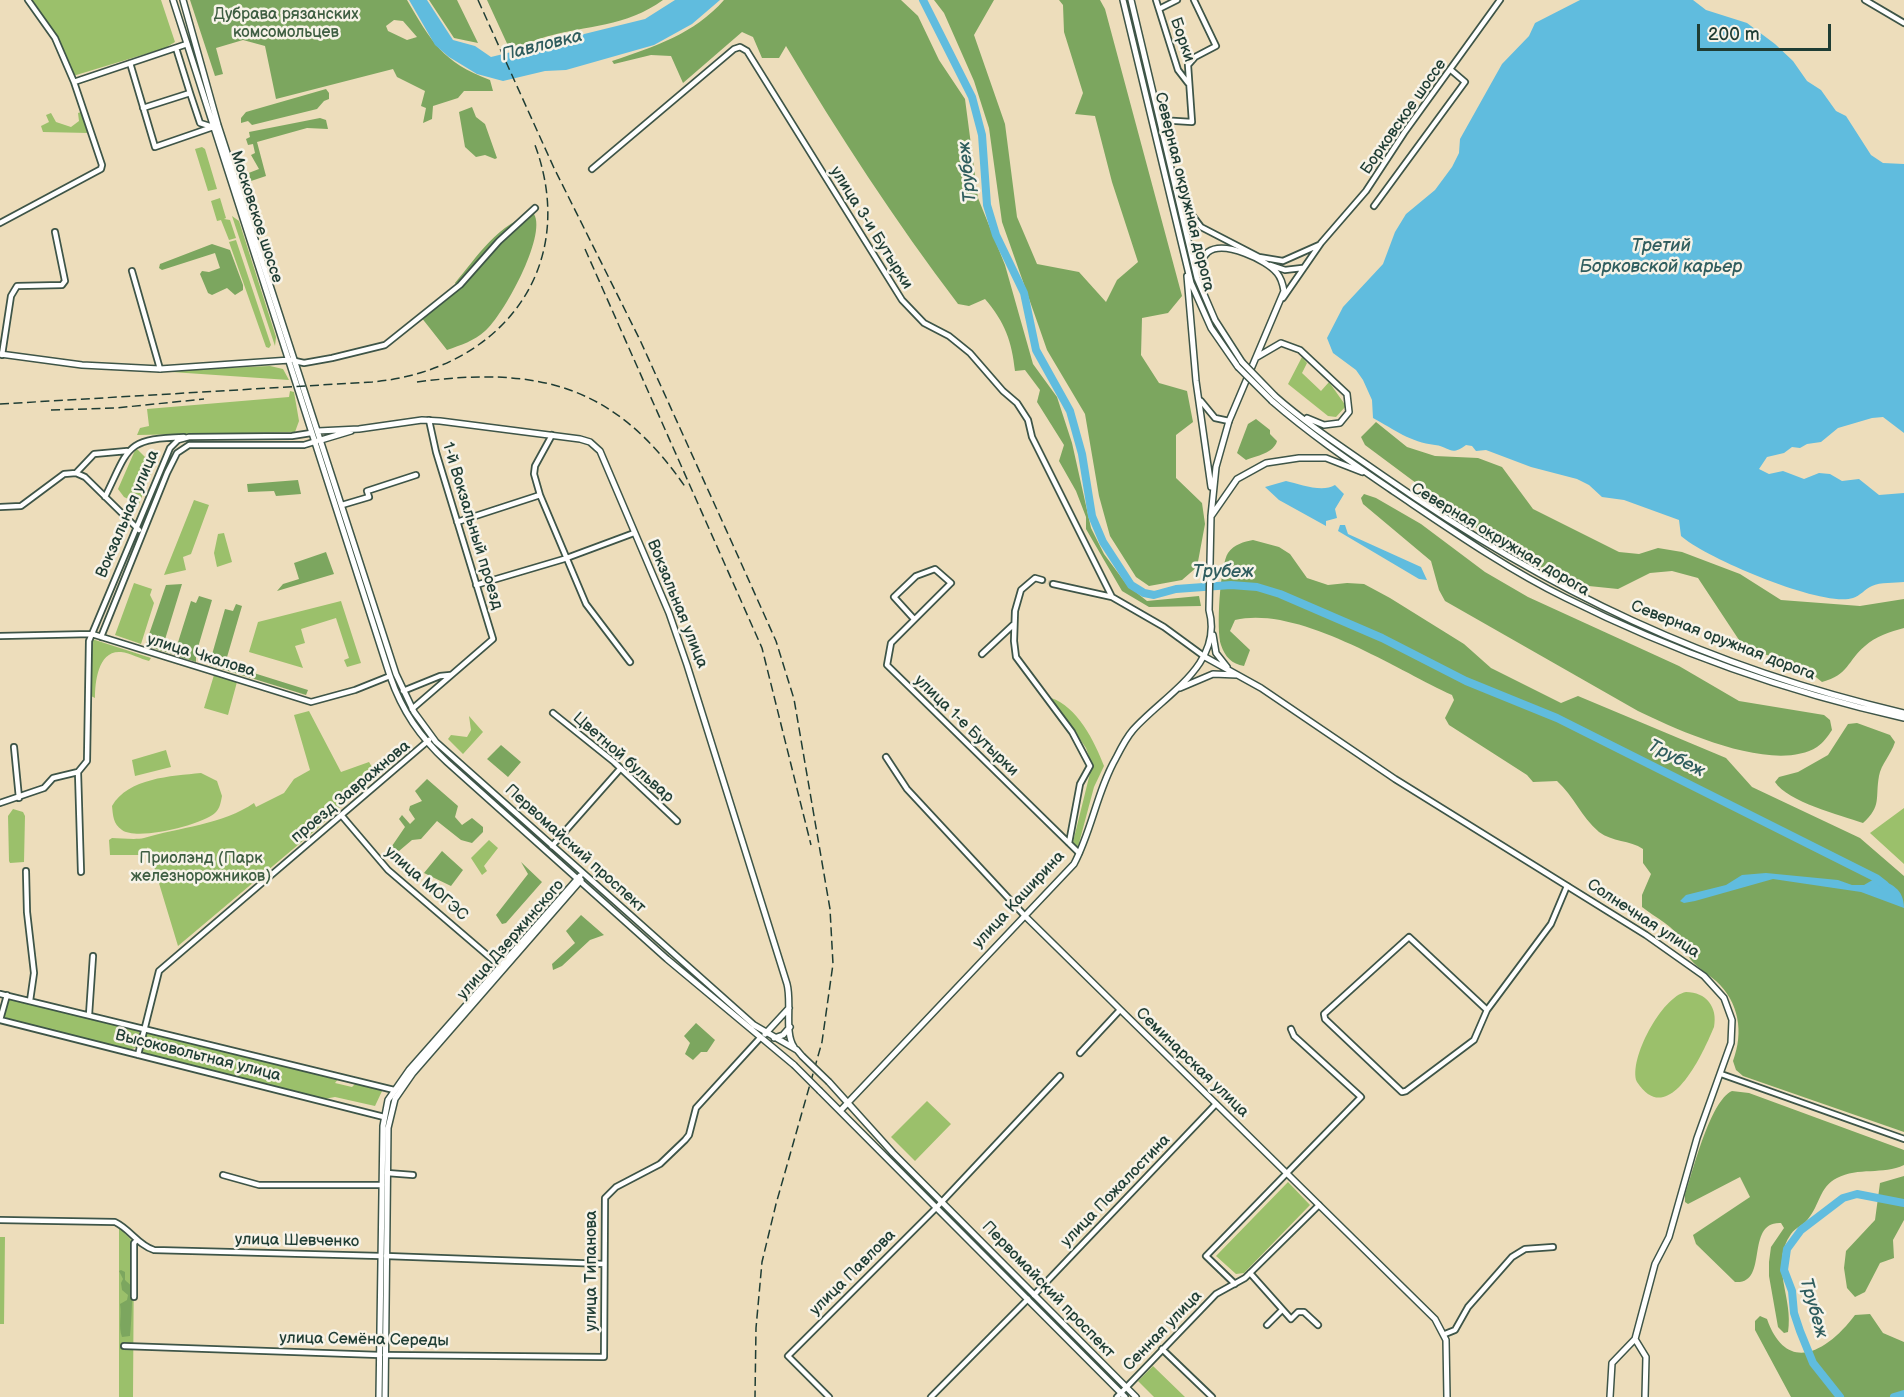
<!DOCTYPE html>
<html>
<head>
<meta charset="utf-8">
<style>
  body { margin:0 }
  #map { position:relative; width:1904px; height:1397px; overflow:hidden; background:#edddbb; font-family:"Balsamiq Sans",sans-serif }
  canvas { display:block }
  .scale { position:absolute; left:1697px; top:24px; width:134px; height:27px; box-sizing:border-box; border:3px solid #1f3d34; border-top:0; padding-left:8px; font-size:18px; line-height:21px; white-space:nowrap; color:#1f3d34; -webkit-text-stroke:4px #f7f3e8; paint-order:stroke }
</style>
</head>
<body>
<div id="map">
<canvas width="1904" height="1397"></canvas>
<div class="scale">200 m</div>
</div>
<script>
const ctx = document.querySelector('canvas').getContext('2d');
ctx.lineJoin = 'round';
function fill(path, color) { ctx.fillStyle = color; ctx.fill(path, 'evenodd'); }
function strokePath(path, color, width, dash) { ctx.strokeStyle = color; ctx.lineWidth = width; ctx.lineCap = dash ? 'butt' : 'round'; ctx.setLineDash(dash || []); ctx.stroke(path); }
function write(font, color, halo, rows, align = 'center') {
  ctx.font = font + ' "Balsamiq Sans",sans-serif'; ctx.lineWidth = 5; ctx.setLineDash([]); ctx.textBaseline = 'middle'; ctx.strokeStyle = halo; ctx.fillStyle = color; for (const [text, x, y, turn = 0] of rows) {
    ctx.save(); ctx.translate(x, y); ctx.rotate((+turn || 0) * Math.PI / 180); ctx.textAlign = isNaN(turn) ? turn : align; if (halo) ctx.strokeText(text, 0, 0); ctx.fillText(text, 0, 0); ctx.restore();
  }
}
fill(new Path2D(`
  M31,0H161L175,42L165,48L73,76L54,32Z
  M81,112L89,133L43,132L41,126L49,122L46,115L51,113L56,122L71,127L79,121L78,113Z
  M202,147L205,149L217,189L208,191L195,149Z
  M220,198L226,218L224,219L230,220L236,238L229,240L221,220L217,221L211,201Z
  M232,216L239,221L276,337L275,346Z
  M236,240L271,345L269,348L266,347L229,242Z
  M1302,357L1307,363L1302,373L1321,391L1329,382L1346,406L1336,417L1328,416L1288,384Z
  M270,366L283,369L289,380L157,371Z
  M290,391L294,392L299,421L295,432L137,435L140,428L149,426L147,409L289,397Z
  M136,448L154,466L139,504L124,497L118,489Z
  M194,500L209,505L191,554L183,557L186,570L164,575Z
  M224,533L232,562L217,567L214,553L218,534Z
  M134,583L152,589L150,595L154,603L141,644L115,635Z
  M341,601L361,663L347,667L344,660L349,658L336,618L301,629L305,643L295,646L303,668L249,652L258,622Z
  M92,639L151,658L149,661C141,659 130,653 121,652C98,650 95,682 95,698L89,695V645Z
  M214,675L237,682L228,715L204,708Z
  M1051,698C1077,706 1095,742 1104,766L1094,787L1078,847L1073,842L1092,765L1086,748Z
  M309,711L341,772L369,762L378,777L343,804L318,828L178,946L148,847L144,855H110L109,840L112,838C121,838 135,840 144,838C177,828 224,824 254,803L256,807L284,793L294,779L310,770L294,715Z
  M469,716L483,732L463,754L448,739L451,735L467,737L471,730Z
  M166,750L171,767L135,776L132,760Z
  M201,773L217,781L222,796C221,801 220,809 215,813C202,825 137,841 122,830C113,824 113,815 112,806C128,778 171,776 201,773Z
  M1904,808V864L1870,833Z
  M13,809L23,812L25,816L24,862L10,863L9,861L8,816Z
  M489,840L498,848L484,866L487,871L482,875L471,858Z
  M1686,992C1706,992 1718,1007 1714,1027C1704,1051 1669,1131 1637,1082C1628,1060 1662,996 1686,992Z
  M9,999L136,1029L140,1033L137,1047L130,1050L4,1020L3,1018Z
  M149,1032L339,1078L335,1083L352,1087L356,1083L383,1089L375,1106L335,1097L324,1099L144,1054L141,1050L144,1035Z
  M927,1101L951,1124L915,1161L891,1137Z
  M1288,1182L1310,1205L1244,1273L1236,1274L1216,1256Z
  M119,1227L134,1243L133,1397H119Z
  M0,1237H5L4,1324H0Z
  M1153,1366L1185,1397H1154L1138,1381Z`), '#9bc06b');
fill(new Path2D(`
  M190,0H407C431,41 442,62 490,80L493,91H464L458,98L433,106L432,119L423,123L426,108L421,106L425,91L397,77L393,69L276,99L265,46L243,40L216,48L223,74L215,76ZM394,20L403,21L417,37L407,40L388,31L386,26Z
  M429,0H457L478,43L454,38Z
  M487,0H663C626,27 587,25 545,37C533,41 521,46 510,50Z
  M724,0H901L918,16L939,60L965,99L978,198L1005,265L1033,364L1057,397L1072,443L1091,528L1104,554L1127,585L1147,601L1199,596L1201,606L1149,607L1122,591L1086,529V517L1076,491L1059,461L1064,445L1037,402L1040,390L1025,370L1015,371C1012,342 1005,322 985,299L969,306L958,304C895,221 839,135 786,46L779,58H762L753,37L742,32L683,83L671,56L651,55L614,64L612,61C654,47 694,34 724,0Z
  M934,0H994L974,35L1005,124L1017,217L1037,264L1079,272L1106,302L1117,280L1138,262L1112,182L1095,116L1075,114L1083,93L1064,32L1063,5L1059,0H1100L1105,9L1182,296L1168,313L1142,318L1141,355L1159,383L1187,391L1193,422L1176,435V478L1202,503L1205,524L1197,567L1182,580L1149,586L1136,577L1110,536L1099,496L1085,414L1047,350L1039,327L1002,222L989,128L974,81L944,13Z
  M326,89L329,93V99L324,101L317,109L252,125L248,121L241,123V118L246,112Z
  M472,107L476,117L485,124L497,158L495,159L485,155L476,157L465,147L459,112Z
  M320,118L326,120L328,129L307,128L257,142L266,176L248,182L246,174L259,169L251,155L255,153L253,144L248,145L246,139L250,137L249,132Z
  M534,214C547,236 503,316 485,331C474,341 461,345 447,350L421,317L458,287L455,283C477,257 499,222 534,214Z
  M212,244L230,250L243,285V290L235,295L227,288L212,295L208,293L200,274L202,271L209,272L220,268L215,253L162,270L159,268L160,264Z
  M1256,419L1270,430V434L1277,441C1274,453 1256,456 1246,460L1237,453L1248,424Z
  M1376,422L1407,447L1435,456L1478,458L1502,467L1533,509L1619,552L1639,554L1658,548L1682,552L1740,574L1781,600L1860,606L1904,599V628C1890,632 1876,636 1865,646C1847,661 1849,675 1822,682L1801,665L1757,652L1739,640L1698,578L1672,571L1650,573L1618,589L1579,585L1510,553L1365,445L1361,437Z
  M298,480L301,494L276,496L274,491L248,492L247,484Z
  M1364,494L1376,498L1421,524L1485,572L1528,597L1679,666L1739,701L1824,715L1830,720L1832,730C1828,736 1823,743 1817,747C1774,774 1679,731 1638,711L1445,601L1439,590L1431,561L1363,504L1361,498Z
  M1253,540L1279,547L1290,554L1307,578L1328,585L1347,583L1364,584L1390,598L1464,644L1491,668L1561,703L1578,696L1726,758L1752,787L1860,838L1904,876V1132L1743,1076L1736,1070L1733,1061C1744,1032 1739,1002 1716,981C1708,974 1698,968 1691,960C1687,955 1687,948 1684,943C1674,926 1656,918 1642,907V895L1651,874L1643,863V849C1630,840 1612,842 1599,832C1581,817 1574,796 1557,781L1533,782L1527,775L1449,725L1445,718L1454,700L1452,695C1395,669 1299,605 1235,620L1230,631L1250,650L1244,666C1232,664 1225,657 1221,645C1216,631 1220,565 1228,553C1234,544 1244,542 1253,540Z
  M326,552L334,574L277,591L283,584L299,579L294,563Z
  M182,584L163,646L175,650L173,654L145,646L166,585Z
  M199,596L212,600L196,654V662L174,655L191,601L196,603Z
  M236,604L242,606L225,664L308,690L306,695L209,665L225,609L233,611Z
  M1857,723L1890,735L1895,742C1891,755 1881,764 1879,776C1875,798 1882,806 1863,823C1840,815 1788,802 1775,782L1779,777L1798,772L1828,755L1848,724Z
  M501,745L521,762L508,777L487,759Z
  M427,779L458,806L455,817L462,825L472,818L483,827V832L472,843L461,840L437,821L421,839L412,840L399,851L393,848L392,846L405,827L399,819L402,815L410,824L415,819L409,810L410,806L422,801L415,791Z
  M442,851L463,870L451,886L424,873Z
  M521,862L542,882L506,923L502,924L496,915L528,874Z
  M581,915L604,935L590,940L562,966L553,970L552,964L575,943L566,931Z
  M696,1023L715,1040L707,1052H701L693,1060L685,1054L690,1043L684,1036Z
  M1732,1091L1749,1093L1904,1150V1165C1883,1175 1858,1167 1837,1178C1819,1187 1820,1205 1808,1219C1804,1225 1796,1227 1791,1234C1769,1265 1794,1298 1788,1332L1784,1333L1778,1327L1769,1276V1262L1771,1247L1784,1228L1781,1223C1744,1221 1770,1285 1735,1282L1696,1244L1693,1235L1750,1197L1740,1177L1688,1204L1685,1202V1195C1693,1171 1710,1101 1732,1091Z
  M1904,1176V1220L1893,1240L1894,1258L1880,1263L1865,1292L1855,1297L1847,1288L1844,1268L1846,1251L1875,1220L1880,1183Z
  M121,1270L125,1272V1280C127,1282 131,1285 132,1287C133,1292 131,1330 130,1336L122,1337C118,1326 122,1316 120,1304L127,1300L128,1295L122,1290L121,1283L123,1279L119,1271Z
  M1870,1314L1883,1333L1904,1342V1397H1791L1755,1330V1321L1760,1316L1767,1319C1787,1376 1828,1351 1855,1315Z`), '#7ca65f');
fill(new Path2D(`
  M409,0H427L453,40L475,46L491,57L645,19L675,0H720L692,24L654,45L566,70L545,71L503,81L477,74L449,57L435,45Z
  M1580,0H1693L1706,10L1747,23L1775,44L1793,61L1807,81L1821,90L1836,111L1846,116L1871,155L1883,163L1904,164V433L1883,417L1872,418L1838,428L1821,442L1807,444L1800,448L1792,447L1784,453L1767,457L1759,469L1769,474L1783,471L1804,479L1819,473L1830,474L1842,481L1859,479L1879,495L1904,493V582C1895,583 1880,582 1872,586C1865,589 1860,596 1853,598C1822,608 1704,557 1681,536L1679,520L1624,500L1602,497L1589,485L1577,479L1531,467L1486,450L1476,451L1472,446L1466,445C1450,457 1451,447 1435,445C1410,442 1395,430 1373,418L1372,400L1363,380L1356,370L1333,353L1327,338L1343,307L1383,264L1395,232L1406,214L1435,190L1452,167L1459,153L1460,139L1502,64L1529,36L1535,23Z
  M1286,481C1300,484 1322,493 1335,485L1344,494L1335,509L1337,518L1326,521V526L1279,500L1265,487Z
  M1340,525H1345L1348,534L1421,567L1427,580L1419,579L1338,531Z
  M1766,873L1838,880L1852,885H1864L1876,878C1892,884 1904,889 1904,908L1861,892L1773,879L1695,901L1684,903L1680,901L1686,895L1726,885L1742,875Z`), '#60bcde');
strokePath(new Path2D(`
  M923,0L972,97L982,135L987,205L996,235L1024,293L1036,350L1070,411L1082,454L1092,516L1103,542L1131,585L1144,593L1154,595L1176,589L1231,585L1257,587L1280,594L1382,638L1466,681L1557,718L1876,878L1885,885
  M1840,1397L1813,1363L1800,1331L1794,1313L1792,1291L1784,1270L1787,1249L1801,1230L1843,1198L1857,1194L1904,1203
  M1894,1397L1904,1394`), '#60bcde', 8);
strokePath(new Path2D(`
  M1042,580L1053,584`), '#c4bda0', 4.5, [4.5, 2]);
const minor = new Path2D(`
  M28,0L55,38L74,82
  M1156,0L1178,70L1188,83
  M1865,0L1904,23
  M1159,9L1177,0
  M176,48L190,93
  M130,63L155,147L213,127
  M143,108L190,93L200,123L213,127
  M1160,120L1192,122L1188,65L1195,57L1216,46L1194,0
  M592,169L734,49L740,47L747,51L902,300L924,323L949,336L970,353L1003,391L1017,403L1028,420L1032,437L1112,597
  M1180,199L1201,227L1259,257L1283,261L1319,245
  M1374,206L1465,82L1451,70
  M0,223L101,169L102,165L74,82L187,44
  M1270,265L1285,270L1302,268
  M132,271L160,369
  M1283,298L1321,243L1366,191L1404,133L1500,0
  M2,355L11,296L17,286L62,285L65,281L55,232
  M295,361L304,363L332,358L385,345L460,285L499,241L535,208
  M1201,401L1215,418L1229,421
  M552,435L535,466L534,474L540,495L586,604L630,662
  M127,451L94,454L76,473L85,477L139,530
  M105,497C130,446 125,439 184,437
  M342,505L369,497L367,491L416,475
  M0,507L21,506L64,474L76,473
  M457,522L540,495
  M1042,580L1035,578L1021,590L1015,611L1014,641L1016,657L1072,732L1090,766L1080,784L1069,843
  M1053,584L1112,597L1164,627L1205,657
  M476,585L564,559L634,533
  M914,619L894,597L916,576L935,569L951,583L891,643L887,665L1079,853
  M0,636L92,634L311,702L355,690L390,676
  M101,637L167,473L177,453L189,445H304L317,441
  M982,654L1013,625
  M403,691L440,676L450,675
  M412,709L493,639L436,452L429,420
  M553,713L614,762L677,821
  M14,747L19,798
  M886,757L907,789L1025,916
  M0,803L44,788L53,778L78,772
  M342,816L388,870L500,966
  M552,846L620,769
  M26,871L27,912L34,973L30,1001
  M81,872L78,772L87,761L89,641L170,448L178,440L189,437L292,436L311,433
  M0,994L394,1090
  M1487,1010L1409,937L1324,1014L1325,1019L1402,1092L1406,1091L1474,1040L1487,1010L1551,924L1567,886
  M89,1015L93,956
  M0,1020L384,1117
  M0,1020L7,995
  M1080,1053L1119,1011
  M138,1055L159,971L429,740
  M1721,1074L1904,1139
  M387,1173L413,1175
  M223,1175L259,1185H382
  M0,1220L115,1222C130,1229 138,1245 154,1250L381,1256
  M386,1256L604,1264
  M1250,1273L1291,1319L1298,1312H1304L1318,1325
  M1235,1284L1206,1256L1361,1097L1294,1036L1291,1029
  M1034,1295L1215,1105
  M134,1297V1243L137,1240
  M1267,1325L1282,1310
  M1445,1334L1455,1330L1468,1307L1512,1257L1525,1249L1553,1247
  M124,1346L380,1355
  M1162,1349L1212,1397
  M385,1355L604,1357L605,1198L616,1187L660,1164L685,1140L689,1135L696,1108L760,1038
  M829,1397L788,1356L936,1208L1060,1076
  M931,1397L1028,1299
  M1117,1397L1216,1294L1245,1278L1319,1205`);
const major = new Path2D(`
  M173,0L390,676C402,711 420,737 447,762L667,959L794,1065
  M183,0L218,125L396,674L414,712L436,742L754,1025L797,1050L802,1056
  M1123,0L1191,283L1211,328L1238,367
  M1131,0L1197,278L1215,320L1242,362
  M1187,276L1196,381L1211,487
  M0,354L82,365L160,369L290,360
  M1257,357L1281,343L1300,350L1347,394L1349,412L1340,423L1324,425L1307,418
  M1275,396C1309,426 1348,451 1385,477C1548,591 1710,668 1904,713
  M1272,401C1311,435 1354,464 1396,493C1451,530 1507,569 1566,598C1674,652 1787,692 1904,718
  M318,431L359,429L422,420L440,421L580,439L590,442L600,451L669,613L687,665L787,984C792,1002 784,1033 794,1047
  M321,440L351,431
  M1212,515L1237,479L1266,463L1299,458H1326L1362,472
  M1213,635L1216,653L1227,667
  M1205,657L1261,688L1395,779L1646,935L1704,976L1724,998L1732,1020L1731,1043L1697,1138L1669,1237L1655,1264L1635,1339L1612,1363L1610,1397
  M1180,688L1213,674L1237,675
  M1025,916L1435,1319L1446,1340L1447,1397
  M765,1034L789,1008
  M774,1038L783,1035L790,1027
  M829,1082L893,1153L1136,1397
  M820,1091L1125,1397
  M840,1111L1074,864C1092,830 1097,791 1116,758C1121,748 1126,738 1133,730C1164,695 1224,665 1209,610L1211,516L1216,467L1229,421L1284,291C1283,285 1282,279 1277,273C1267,260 1224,240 1208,252C1201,258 1199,269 1197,278
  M1635,1339L1646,1357L1645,1397
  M379,1397L383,1126L388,1100L409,1070L580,876
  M385,1397L388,1128L395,1099L413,1073L581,880`);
strokePath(minor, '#3e5548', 8);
strokePath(major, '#3e5548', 8);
strokePath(minor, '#fff', 4.5);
strokePath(major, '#fff', 5);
strokePath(new Path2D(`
  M478,0L554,168L640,340L733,545L776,641L794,699L830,909L833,964L822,1042L776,1204L762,1262L756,1328L755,1397
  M585,249L762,648L811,845
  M417,382C537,366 615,384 686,488
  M0,404L372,382C498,371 581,270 535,145
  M51,410L116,408L204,399`), '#1f3d34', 1.5, [9, 4.5]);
const majorBridge = new Path2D(`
  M1242,362L1275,396
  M1238,367L1272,401
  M802,1056L829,1082
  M794,1065L820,1091`);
strokePath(majorBridge, '#3e5548', 8, []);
strokePath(majorBridge, '#fff', 5);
write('16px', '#3e5e42', '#f7f3e8', [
  ["Дубрава рязанских",286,15],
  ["комсомольцев",286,33],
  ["Приолэнд (Парк",201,859],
  ["железнорожников)",201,877]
]);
write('16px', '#1f3d34', '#f7f3e8', [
  ["Борки",1182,40,71],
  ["Борковское шоссе",1404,117,-55],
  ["Северная окружная дорога",1184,192,76],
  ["Московское шоссе",256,217,72],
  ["улица 3-и Бутырки",871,228,58],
  ["Вокзальная улица",128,514,-67],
  ["1-й Вокзальный проезд",472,526,73],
  ["Северная окружная дорога",1500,540,31],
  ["Вокзальная улица",677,604,68],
  ["Северная оружная дорога",1723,641,21],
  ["улица Чкалова",201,656,17],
  ["улица 1-е Бутырки",966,726,44],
  ["Цветной бульвар",623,758,41],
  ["проезд Завражнова",351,792,-40],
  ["Первомайский проспект",575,849,42],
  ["улица МОГЭС",426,884,41],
  ["улица Каширина",1019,900,-47],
  ["Солнечная улица",1643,919,33],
  ["улица Дзержинского",511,940,-49],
  ["Высоковольтная улица",198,1056,14],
  ["Семинарская улица",1192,1063,44],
  ["улица Пожалостина",1116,1191,-46],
  ["улица Шевченко",297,1241,1],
  ["улица Типанова",592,1271,-90],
  ["улица Павлова",853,1273,-45],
  ["Первомайский проспект",1048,1290,46],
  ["Сенная улица",1163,1331,-46],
  ["улица Семёна Середы",364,1340,1]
]);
write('italic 18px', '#2f5d5e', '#f7f3e8', [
  ["Павловка",542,46,-14],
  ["Трубеж",968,172,-96],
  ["Третий",1661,246],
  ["Борковской карьер",1661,267],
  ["Трубеж",1223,572],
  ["Трубеж",1676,759,27],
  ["Трубеж",1813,1308,74]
]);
</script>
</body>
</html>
